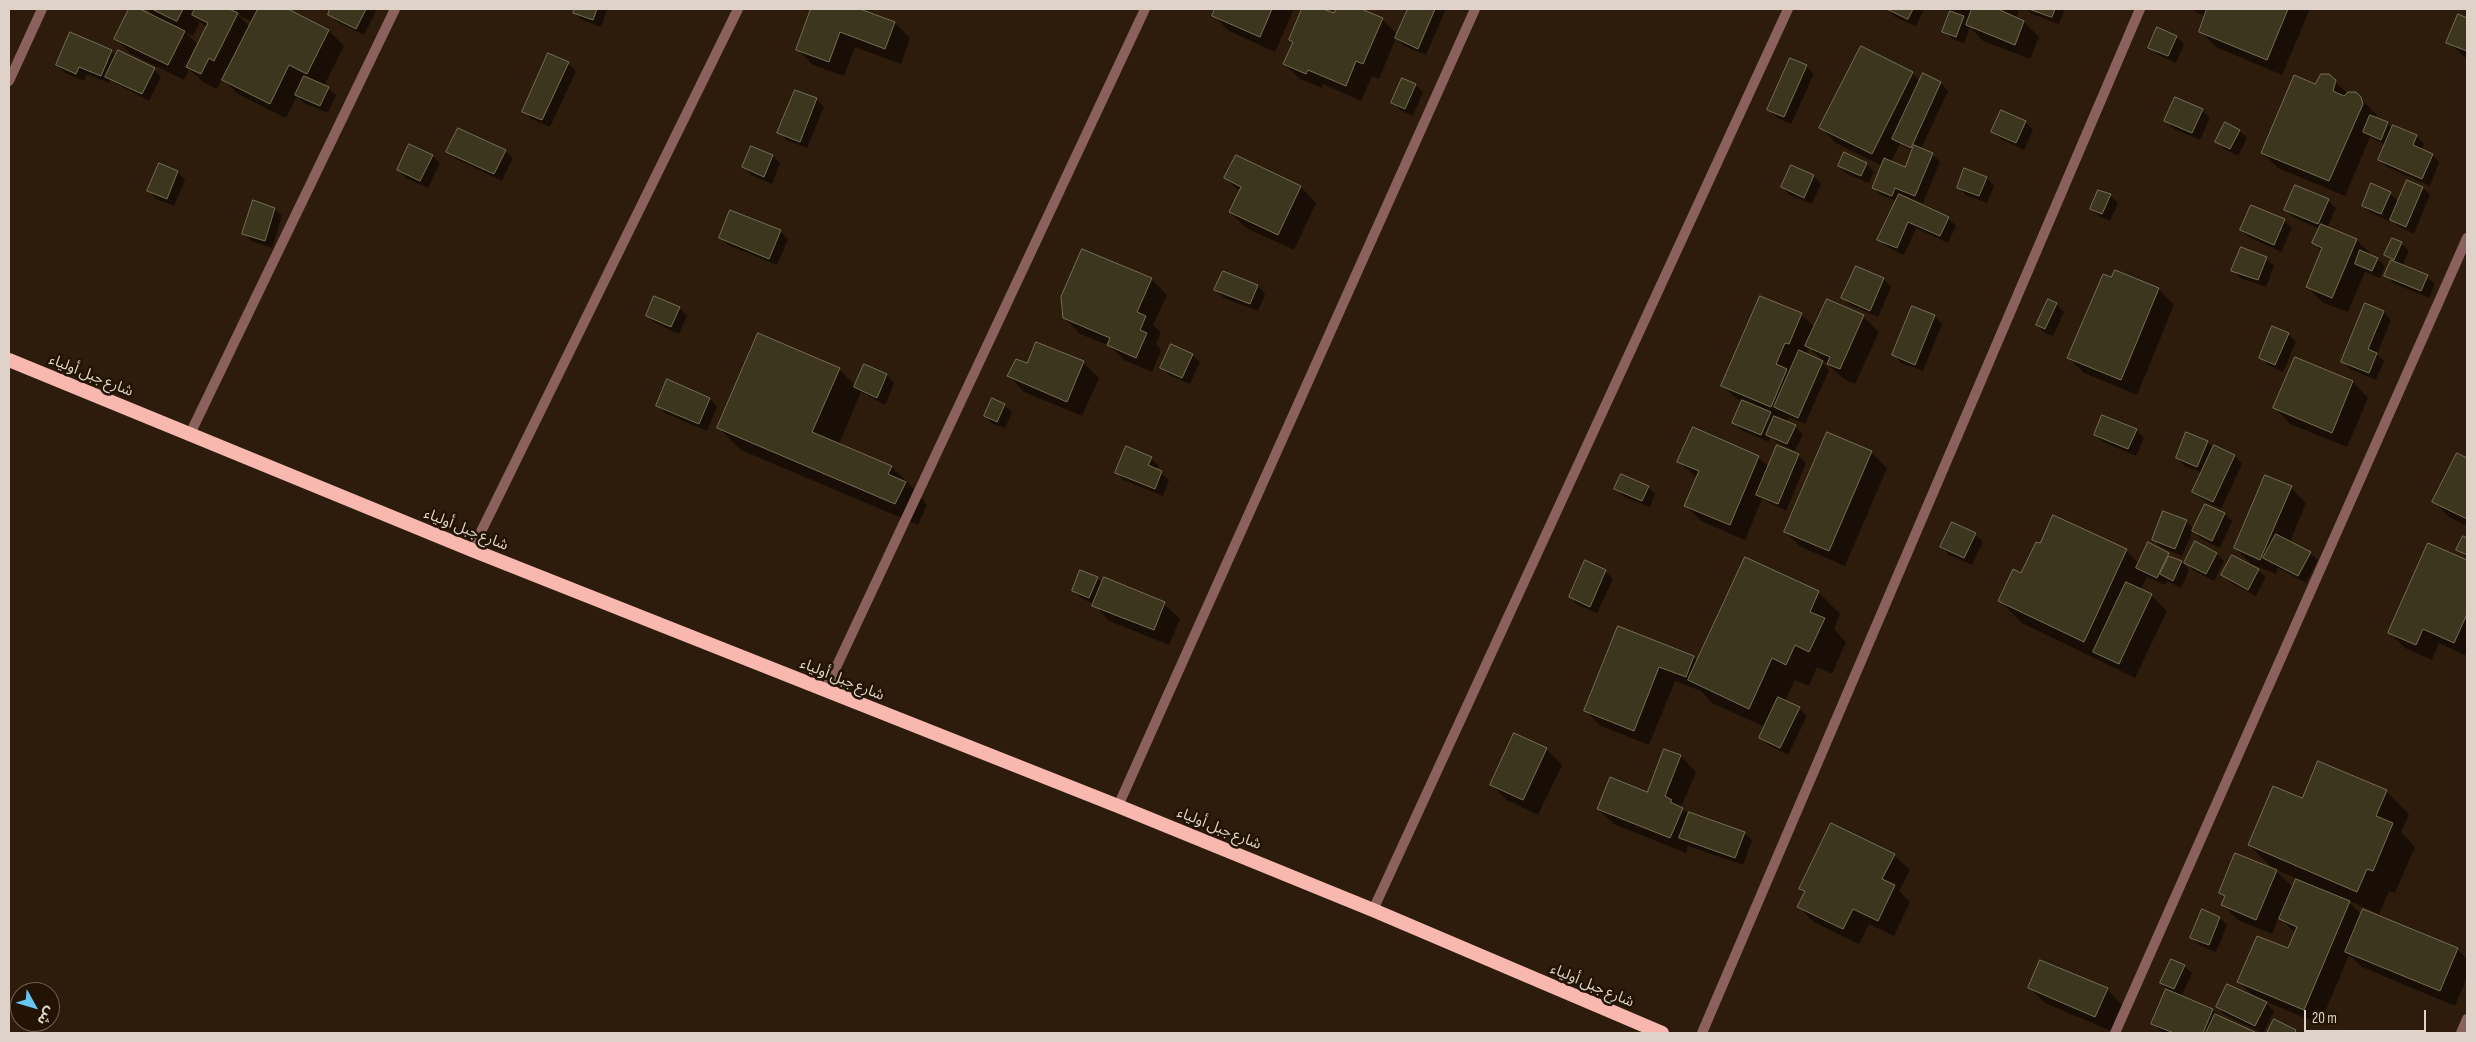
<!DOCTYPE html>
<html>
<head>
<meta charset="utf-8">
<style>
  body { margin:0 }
  #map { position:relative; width:2476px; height:1042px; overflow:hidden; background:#2d1c0c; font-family:"Sofia Sans Condensed","Noto Sans Arabic",sans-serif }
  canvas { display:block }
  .frame { position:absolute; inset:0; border:10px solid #dfd2c9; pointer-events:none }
  .north { position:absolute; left:10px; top:982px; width:50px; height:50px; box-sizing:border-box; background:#231304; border:1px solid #6e5f53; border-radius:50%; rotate:129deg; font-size:14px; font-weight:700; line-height:20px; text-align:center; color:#dfd2c9 }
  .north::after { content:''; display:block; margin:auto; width:18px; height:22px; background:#68c4f0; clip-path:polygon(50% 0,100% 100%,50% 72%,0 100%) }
  .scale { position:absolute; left:2304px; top:1010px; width:122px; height:22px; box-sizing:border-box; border:2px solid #dfd2c9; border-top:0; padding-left:6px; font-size:15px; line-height:18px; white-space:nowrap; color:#dfd2c9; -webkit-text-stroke:4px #231304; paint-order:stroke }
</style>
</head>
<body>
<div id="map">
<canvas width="2476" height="1042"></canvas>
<div class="frame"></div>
<div class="north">ش</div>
<div class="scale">20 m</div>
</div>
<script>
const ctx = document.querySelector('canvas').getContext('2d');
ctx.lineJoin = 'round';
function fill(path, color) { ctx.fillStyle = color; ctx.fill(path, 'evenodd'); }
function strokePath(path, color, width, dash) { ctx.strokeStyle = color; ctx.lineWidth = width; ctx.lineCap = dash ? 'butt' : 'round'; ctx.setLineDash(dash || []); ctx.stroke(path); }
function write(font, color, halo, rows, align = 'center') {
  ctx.font = font + ' "Sofia Sans Condensed","Noto Sans Arabic",sans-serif'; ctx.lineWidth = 5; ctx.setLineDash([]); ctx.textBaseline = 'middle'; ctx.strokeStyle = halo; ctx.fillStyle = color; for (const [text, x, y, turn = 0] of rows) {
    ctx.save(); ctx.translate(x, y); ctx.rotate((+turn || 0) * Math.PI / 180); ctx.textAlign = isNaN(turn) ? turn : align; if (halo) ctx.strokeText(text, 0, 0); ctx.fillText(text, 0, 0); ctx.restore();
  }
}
fill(new Path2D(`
  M130,9H137L155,17L147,9H285L329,31L344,46L324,86L336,95L328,113L304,103L297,96L286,118L239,95L224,80L227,74L224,73L217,89L203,82L189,69L184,80L131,54L116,39ZM238,15L253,22L250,27ZM200,21L207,28L198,45L185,32L193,36Z
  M332,9H377L364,35L337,22L329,14Z
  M576,9H607L601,27L582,20L575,12Z
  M813,9H867L866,12L895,23L910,38L901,64L855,47L844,76L813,65L798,50Z
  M1216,9H1294L1275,52L1229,31L1213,15Z
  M1303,9H1320L1334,15L1337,9H1358L1382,19L1398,35L1409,9H1446L1426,55L1404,46L1396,38L1379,79L1372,76L1361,101L1323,84L1322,88L1300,79L1284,64L1293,43L1290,40Z
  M1924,9L1916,26L1895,17L1888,10Z
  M1944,9H2019L2016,18L2024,22L2039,37L2030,59L1983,41L1970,27L1964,43L1952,39L1944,31L1951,12Z
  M2027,9H2065L2059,24L2032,14Z
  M2191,9H2310L2282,75L2216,47L2200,31L2206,17Z
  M2459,16L2467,19V59L2448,42Z
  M2177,37L2184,44L2176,63L2158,55L2150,47Z
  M1861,47L1912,73L1920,81L1923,75L1941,83L1948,91L1921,149L1932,154L1940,162L1923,203L1903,195L1902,197L1948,218L1956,226L1948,243L1916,228L1904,255L1887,247L1879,239L1897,201L1881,195L1873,187L1882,166L1836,143L1821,128ZM1900,144L1913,152L1906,168L1891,162Z
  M111,51L116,56L154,69L161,77L149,101L110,80L109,83L87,74L84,81L65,73L58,65Z
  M568,63L576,71L550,127L532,119L524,111Z
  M1806,66L1814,74L1791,124L1776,117L1769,109Z
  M2329,76L2348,94L2355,93L2376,114L2377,119L2387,123L2393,129L2416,136L2424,144L2421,150L2432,155L2439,162L2430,186L2387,167L2379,160L2386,145L2370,137L2345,196L2278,168L2262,152L2315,85Z
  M1403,80L1416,85L1423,92L1413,116L1400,110L1392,102Z
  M796,91L817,100L824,107L807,148L786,140L779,132Z
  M2202,110L2210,118L2200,140L2174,129L2166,121Z
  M2002,112L2025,122L2033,130L2024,150L2001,139L1993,132Z
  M2240,131L2247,138L2238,156L2224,149L2216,141Z
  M752,148L773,156L780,163L772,184L751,175L744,167Z
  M505,151L513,158L502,181L456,159L448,152Z
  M1844,154L1867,164L1874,172L1869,183L1847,174L1839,166Z
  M432,156L440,163L428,188L406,178L398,170Z
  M1236,156L1301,187L1316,203L1294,250L1246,228L1230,212L1240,192L1226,178Z
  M1792,166L1814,176L1821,184L1812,204L1790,195L1782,187Z
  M1965,169L1987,178L1994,186L1987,203L1966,195L1958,187Z
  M178,172L185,180L174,206L156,199L149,191Z
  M2423,188L2430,195L2414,234L2399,227L2390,218L2389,221L2371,213L2363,206L2390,193L2399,202Z
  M2110,195L2118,203L2110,221L2099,216L2091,209Z
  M2328,200L2336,208L2327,228L2356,240L2385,266L2380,278L2365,272L2348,312L2323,303L2308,287L2322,252L2314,243L2320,229L2293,217L2285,209Z
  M254,202L275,209L282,216L272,248L251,241L244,233Z
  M2284,221L2292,228L2281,252L2249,237L2241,230Z
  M780,231L788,239L777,265L728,245L721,238Z
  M2401,243L2409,251L2402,266L2427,277L2435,284L2429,298L2393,283L2386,275L2392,261L2386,255Z
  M2266,258L2274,266L2266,287L2240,278L2233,270Z
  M1856,267L1884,279L1891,287L1878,317L1850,305L1842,297Z
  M2115,271L2159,289L2174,305L2137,395L2084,373L2069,358Z
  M1223,272L1258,286L1265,294L1258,311L1224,298L1216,290Z
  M1151,279L1167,295L1153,325L1161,332L1156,344L1161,350L1152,372L1124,360L1110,346L1080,334L1064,318Z
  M655,297L680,308L687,316L679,334L655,323L647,316Z
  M2056,304L2064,312L2053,336L2045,333L2037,325Z
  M2365,305L2384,312L2391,320L2377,354L2384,361L2376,380L2350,369L2342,361Z
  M1913,307L1935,316L1942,324L1923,371L1901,363L1894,355Z
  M1801,314L1815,328L1863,316L1879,332L1855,384L1844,379L1809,348L1806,355L1822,362L1829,370L1805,424L1789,417L1786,423L1795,426L1803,434L1795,451L1776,442L1771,437L1769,442L1741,430L1733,422L1742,403L1722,386Z
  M2288,334L2296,342L2283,372L2268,365L2260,357Z
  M1192,355L1200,362L1190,384L1169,375L1162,368Z
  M2296,358L2353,382L2368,398L2347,447L2290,424L2275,408Z
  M1083,363L1099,378L1082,416L1024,392L1009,376L1027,365Z
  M865,366L887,375L894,383L885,405L861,392L839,444L892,467L914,489L927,505L918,525L741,450L718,427L839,369L856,386Z
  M668,381L710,399L717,407L707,431L665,413L658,405Z
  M1004,405L1012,412L1005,428L993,424L985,416Z
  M2136,430L2144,438L2136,456L2103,442L2095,435Z
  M2207,442L2214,448L2215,447L2235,456L2242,464L2221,509L2202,499L2194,492L2203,473L2185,466L2177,458Z
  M1778,447L1798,455L1806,463L1786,511L1762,499L1745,540L1701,521L1685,505L1697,478L1679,462L1758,457L1769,467Z
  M1871,452L1887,468L1845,566L1801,547L1785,532Z
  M2457,455L2467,460V526L2449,517L2434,501Z
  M1151,458L1159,466L1157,470L1169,480L1163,496L1124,480L1117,473Z
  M1648,487L1655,494L1650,507L1624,497L1616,489Z
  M2291,488L2306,503L2290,542L2310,553L2318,560L2306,583L2278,568L2276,574L2251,564L2235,548Z
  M2225,514L2232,521L2220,548L2201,539L2193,530L2182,556L2161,547L2153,540L2186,521L2194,529Z
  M1975,534L1983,542L1972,565L1949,555L1942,547Z
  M2463,537L2467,539V558L2458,549Z
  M2149,544L2182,562L2189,570L2181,588L2167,581L2165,585L2147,577L2140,590L2151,595L2167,611L2135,678L2022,623L2000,601L2022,574L2126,550L2139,564Z
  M2429,545L2467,562V656L2439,643L2432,660L2405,648L2390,633Z
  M2217,554L2224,561L2214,581L2193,570L2185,562Z
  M2258,570L2266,577L2256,596L2231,583L2223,575Z
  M1605,571L1613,579L1597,613L1578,605L1570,597Z
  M1097,578L1103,583L1164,604L1180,619L1169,645L1109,621L1094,604L1081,598L1073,591Z
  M1818,592L1840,614L1834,629L1846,642L1832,674L1817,667L1809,686L1795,680L1785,701L1799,708L1807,716L1788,755L1768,745L1760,738L1765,727L1712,703L1701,691L1675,681L1649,745L1601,726L1586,711L1619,628L1693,657L1698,662Z
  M1515,735L1546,749L1562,765L1538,815L1507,800L1491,784Z
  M1665,750L1681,756L1696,772L1681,808L1689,815L1744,833L1752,840L1743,865L1688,846L1686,853L1614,824L1598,809L1648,793Z
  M2386,791L2409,814L2401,832L2415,847L2395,893L2389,891L2379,914L2347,900L2362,915L2457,949L2467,959V977L2455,1006L2362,967L2349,955L2320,1024L2264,1001L2274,1011L2263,1033L2225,1015L2217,1007L2255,998L2239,982L2288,950L2296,934L2279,917L2272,934L2238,920L2223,905L2226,898L2220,893L2274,870L2249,845L2302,800ZM2274,869L2298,879L2294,888Z
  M1894,855L1910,870L1899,891L1910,902L1894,936L1869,924L1859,944L1814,922L1799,907L1805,893L1801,888Z
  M2220,918L2227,925L2216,952L2199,945L2192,938Z
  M2184,966L2192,973L2181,997L2213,1010L2221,1018L2254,1033H2163L2153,1023L2167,989L2161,983Z
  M2030,988L2107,989L2122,1005L2111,1031L2045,1003Z`), '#0007');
const building = new Path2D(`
  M129,9H140L185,31L168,65L114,39Z
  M152,9H183L177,21Z
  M195,9H229L238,13L214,61L209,58L201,74L186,67L208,23L192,15Z
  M258,9H288L329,30L307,74L289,65L270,104L222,80Z
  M330,9H366L356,29L328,15Z
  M575,9H597L593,20L573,13Z
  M811,9H860L895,22L885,49L840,32L829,62L796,50Z
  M1215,9H1272L1260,37L1212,16Z
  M1302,9H1323L1334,13L1336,9H1361L1383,18L1363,64L1356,61L1346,86L1308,70L1306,74L1283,64L1293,42L1289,40Z
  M1408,9H1435L1418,49L1395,38Z
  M1887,9H1913L1908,19Z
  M1972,9H1998L2024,21L2015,45L1966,25Z
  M2029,9H2055L2052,17Z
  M2207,9H2288L2267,60L2199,32Z
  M1950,11L1964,16L1956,37L1942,32Z
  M2458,14L2467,18V51L2446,43Z
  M2157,27L2177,36L2168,56L2148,48Z
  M70,32L112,50L101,76L79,67L76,74L56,65Z
  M1861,46L1913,72L1872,154L1819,128Z
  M118,50L155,68L142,94L105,77Z
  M548,53L569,62L542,120L522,112Z
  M1790,58L1807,65L1784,117L1767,110Z
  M1923,73L1941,82L1911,148L1892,139Z
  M2321,74H2329L2336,80L2333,91L2344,96L2348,92H2356L2361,97L2363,104L2329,181L2261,153L2294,75L2315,84Z
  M304,76L329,87L320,106L295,95Z
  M1402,78L1416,84L1405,109L1391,103Z
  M795,90L817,98L800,142L777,133Z
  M2175,97L2203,109L2192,133L2164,121Z
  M2001,110L2026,121L2016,143L1991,132Z
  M2370,115L2388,122L2381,140L2363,132Z
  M2225,122L2240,130L2230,149L2215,142Z
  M2393,125L2417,135L2413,145L2433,154L2422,179L2378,160Z
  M458,128L506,150L494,174L446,152Z
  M409,144L433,155L420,181L397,170Z
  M1914,145L1933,153L1915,196L1895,188L1892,196L1872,188L1884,158L1905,167Z
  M751,146L773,155L764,177L742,167Z
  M1844,152L1867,163L1861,176L1838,166Z
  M1236,155L1301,186L1278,235L1229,212L1241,187L1224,178Z
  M159,163L178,171L167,199L147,191Z
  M1791,165L1814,175L1804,198L1781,187Z
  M1964,168L1987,177L1979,196L1957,188Z
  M2407,180L2423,187L2406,227L2390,220Z
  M2371,183L2391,192L2381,214L2362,206Z
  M2295,185L2329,199L2318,224L2284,210Z
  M2098,190L2111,194L2102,214L2090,209Z
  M1899,194L1949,217L1940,236L1908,222L1897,248L1877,240Z
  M253,200L275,208L265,241L242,234Z
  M2251,205L2285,219L2274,245L2240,230Z
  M730,210L781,230L769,259L719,238Z
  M2321,224L2357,239L2332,298L2306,287L2322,248L2312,243Z
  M2392,238L2402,242L2394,260L2384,255Z
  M2241,247L2267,257L2258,280L2231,271Z
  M1082,249L1152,278L1137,312L1146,316L1140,330L1147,333L1136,358L1107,345L1110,338L1063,318L1061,297Z
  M2360,250L2378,258L2372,271L2355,264Z
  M2391,260L2428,275L2421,291L2384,276Z
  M1856,266L1884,278L1870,311L1841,298Z
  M2115,270L2159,288L2121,380L2067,358L2103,274L2111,277Z
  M1223,271L1258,285L1250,304L1214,290Z
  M654,296L680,307L671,327L646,316Z
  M1760,296L1802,313L1789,344L1785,343L1776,364L1787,369L1771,407L1721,386Z
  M1827,299L1864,315L1840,369L1827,364L1830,357L1805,346Z
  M2048,299L2057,303L2045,329L2036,325Z
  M2365,303L2384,311L2368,349L2377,353L2369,373L2341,362Z
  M1912,306L1935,315L1915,365L1892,355Z
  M2272,326L2289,333L2275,365L2259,358Z
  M758,333L840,368L812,432L892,466L888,474L906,482L895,504L717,428Z
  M1036,342L1084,361L1067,402L1007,376L1016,359L1027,363Z
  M1171,344L1193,354L1182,378L1160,368Z
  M1799,350L1823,361L1798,418L1774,407Z
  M2295,357L2353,381L2332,433L2273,408Z
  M864,364L887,374L877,398L854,387Z
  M667,379L710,398L699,424L656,406Z
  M992,398L1005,404L997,422L984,416Z
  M1742,400L1771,412L1761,435L1732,423Z
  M2102,415L2137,429L2128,449L2094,435Z
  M1774,416L1796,425L1787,444L1766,435Z
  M1693,427L1759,456L1730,525L1684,506L1699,471L1677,462Z
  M1827,432L1872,451L1829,551L1784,532Z
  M2186,432L2208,441L2197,467L2176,458Z
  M1777,445L1799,454L1778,504L1756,495Z
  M2214,445L2235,455L2213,502L2192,492Z
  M1126,446L1152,457L1148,465L1162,471L1155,489L1115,473Z
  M2457,453L2467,458V519L2432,502Z
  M1621,474L1649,486L1642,501L1614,489Z
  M2265,475L2292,486L2260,560L2234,548Z
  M2205,504L2225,513L2212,541L2192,531Z
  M2163,511L2187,520L2175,549L2152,540Z
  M2053,515L2127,549L2084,642L1998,601L2013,569L2021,573L2036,542L2040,543Z
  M1952,522L1976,533L1964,558L1940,547Z
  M2276,534L2311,552L2298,576L2263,558Z
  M2463,536L2467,538V555L2456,550Z
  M2195,541L2217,553L2206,574L2184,563Z
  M2148,542L2169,553L2157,578L2136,568Z
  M2428,543L2467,560V614L2454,643L2423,629L2416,645L2388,633Z
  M2232,555L2259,569L2248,590L2221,575Z
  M2169,556L2182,561L2173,581L2160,574Z
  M1745,557L1819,591L1810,612L1825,618L1809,652L1795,645L1786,665L1772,658L1749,709L1688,680Z
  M1585,560L1606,570L1590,607L1569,597Z
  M1080,570L1098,577L1089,598L1072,591Z
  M1104,577L1165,602L1154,630L1092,606Z
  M2126,582L2152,594L2119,664L2093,652Z
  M1618,626L1694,656L1686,677L1659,667L1634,731L1584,711Z
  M1778,697L1800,707L1780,748L1759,738Z
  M1514,733L1547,748L1523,800L1490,785Z
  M1664,749L1681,755L1665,796L1672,800L1670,802L1683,808L1670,838L1597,809L1610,777L1647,792Z
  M2318,761L2387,790L2376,816L2393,823L2373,871L2367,869L2357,892L2248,845L2273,786L2302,798Z
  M1689,812L1745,832L1735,858L1679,838Z
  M1831,823L1895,854L1882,879L1895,885L1878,921L1853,909L1843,929L1797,907L1805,891L1799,889Z
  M2235,853L2277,870L2256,920L2221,905L2225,896L2219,893Z
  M2296,879L2350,901L2304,1010L2237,982L2257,936L2288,948L2297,927L2279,919Z
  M2202,909L2220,917L2209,945L2190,938Z
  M2363,909L2458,948L2440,991L2345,952Z
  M2171,959L2185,965L2174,989L2160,983Z
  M2040,960L2108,988L2095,1017L2028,988Z
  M2227,984L2267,1002L2255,1026L2216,1007Z
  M2166,989L2213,1009L2203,1033H2174L2151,1024Z
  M2215,1014L2257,1033H2206Z
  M2274,1019L2296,1030L2295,1033H2267Z`);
fill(building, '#3c361e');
strokePath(building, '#756f55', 1);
strokePath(new Path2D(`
  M9,81L42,9
  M190,434L395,9
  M472,550L738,9
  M825,691L1145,9
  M1118,806L1475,9
  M1373,910L1788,9
  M1702,1033L2140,9
  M2115,1033L2467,238
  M2461,1033L2467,1019`), '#8a615c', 10);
strokePath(new Path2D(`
  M9,360L472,550L1118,806L1373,910L1662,1033`), '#f8b8b0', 14);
write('15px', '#dfd2c9', '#231304', [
  ["شارع جبل أولياء",91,376,22],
  ["شارع جبل أولياء",466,530,22],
  ["شارع جبل أولياء",842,680,22],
  ["شارع جبل أولياء",1219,829,22],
  ["شارع جبل أولياء",1592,986,23]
]);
</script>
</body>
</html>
